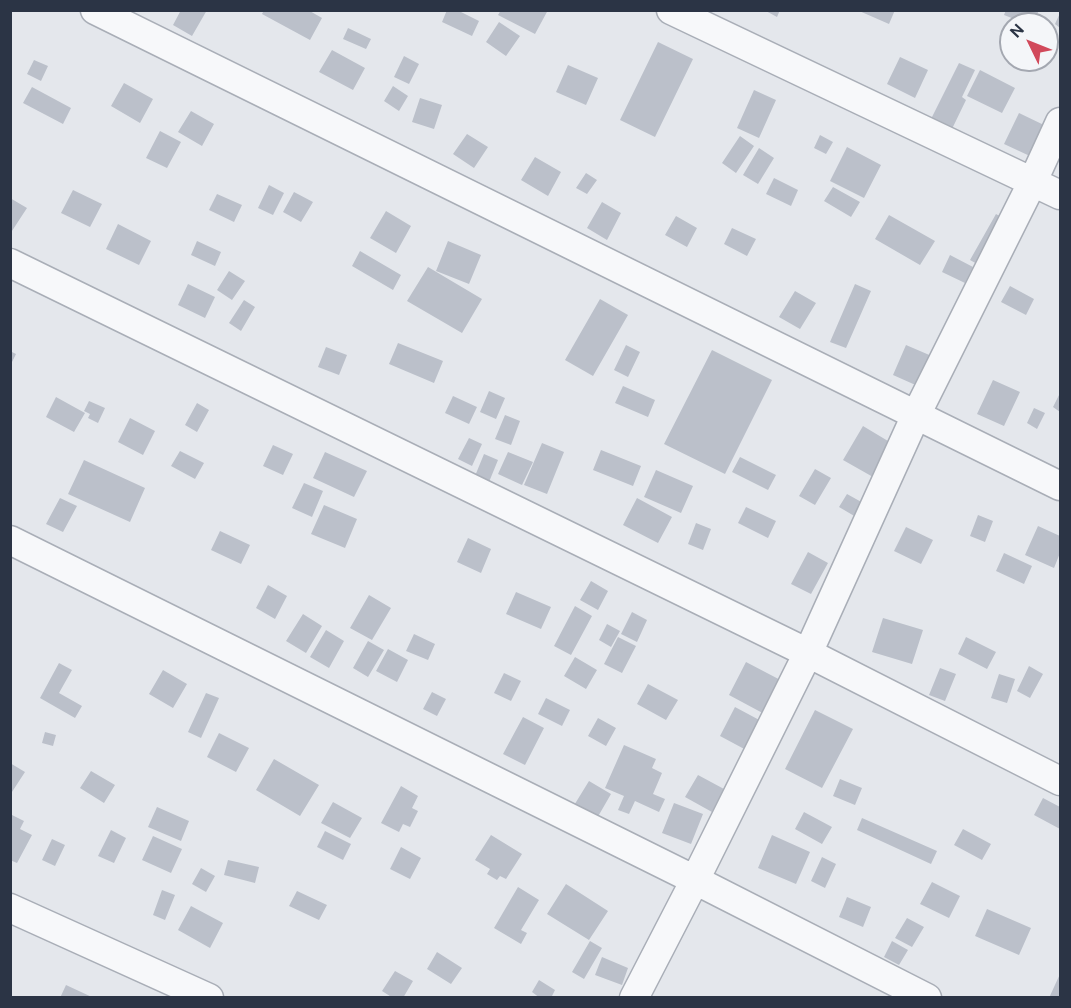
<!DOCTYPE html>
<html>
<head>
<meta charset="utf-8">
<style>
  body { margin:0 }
  #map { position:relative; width:1071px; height:1008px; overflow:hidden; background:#e4e7ec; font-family:"DM Sans",sans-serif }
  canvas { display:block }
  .frame { position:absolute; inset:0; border:12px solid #2b3445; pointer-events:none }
  .north { position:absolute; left:999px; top:12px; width:60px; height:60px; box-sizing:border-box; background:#f4f6f9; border:2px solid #a4a8b1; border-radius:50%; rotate:313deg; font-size:16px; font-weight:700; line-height:24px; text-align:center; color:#2b3445 }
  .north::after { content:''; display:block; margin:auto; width:21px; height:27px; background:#d1495b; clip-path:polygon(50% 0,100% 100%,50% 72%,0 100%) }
</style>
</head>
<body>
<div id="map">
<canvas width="1071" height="1008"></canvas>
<div class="frame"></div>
<div class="north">N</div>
</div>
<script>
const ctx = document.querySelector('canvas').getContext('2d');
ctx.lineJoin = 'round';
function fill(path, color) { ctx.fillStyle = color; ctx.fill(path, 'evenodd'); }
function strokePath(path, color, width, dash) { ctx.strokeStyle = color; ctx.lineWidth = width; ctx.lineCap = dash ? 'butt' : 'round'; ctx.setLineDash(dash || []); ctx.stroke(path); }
fill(new Path2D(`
  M181,10H207L192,36L173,25Z
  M264,10H308L322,18L310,40L262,14Z
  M447,10H457L479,21L472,36L442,22Z
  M501,10H548L535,34L498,15Z
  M764,10H780L777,17Z
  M857,10H895L889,24Z
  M1006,10H1039L1033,24H1027L1004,15Z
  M1060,13V28L1055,24Z
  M499,22L520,36L506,56L486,42Z
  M348,28L371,39L366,49L343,39Z
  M658,42L693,59L655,137L620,120Z
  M332,50L365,68L353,90L319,72Z
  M404,56L419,64L409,84L394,77Z
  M900,57L928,70L915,98L887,84Z
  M34,60L48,66L41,81L27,74Z
  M959,63L975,70L962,97L966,100L951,131L930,121Z
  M568,65L598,78L586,105L556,92Z
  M980,70L1015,88L1002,113L967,96Z
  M124,83L153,99L140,123L111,106Z
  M393,86L408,96L399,111L384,101Z
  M32,87L71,108L63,124L23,103Z
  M754,90L776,100L759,138L737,128Z
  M420,98L442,105L434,129L412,122Z
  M191,111L214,124L202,146L178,132Z
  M1019,113L1046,126L1032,157L1004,144Z
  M160,131L181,142L167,168L146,158Z
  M467,134L488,147L474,168L453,154Z
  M820,135L833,142L826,154L814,148Z
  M740,136L754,146L736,173L722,163Z
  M847,147L881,165L864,198L830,181Z
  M759,148L774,158L758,184L743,175Z
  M535,157L561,172L548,196L521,180Z
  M586,173L597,180L587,194L576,188Z
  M774,178L798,190L791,206L766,194Z
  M269,185L284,193L273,215L258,208Z
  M833,187L860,202L851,217L824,201Z
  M73,190L102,204L90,227L61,213Z
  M294,192L313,202L301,222L283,212Z
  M217,194L242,205L234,222L209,210Z
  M10,198L27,208L10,234Z
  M602,202L621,213L607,240L587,228Z
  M386,211L411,226L396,253L370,238Z
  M996,214L1012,223L986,269L970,260Z
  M889,215L935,241L920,265L875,239Z
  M676,216L697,228L687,247L665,235Z
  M118,224L151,241L139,265L106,249Z
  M732,228L756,239L747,256L724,244Z
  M197,241L221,252L215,266L191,255Z
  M448,241L481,255L469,284L436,271Z
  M360,251L401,275L393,290L352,266Z
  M950,255L973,267L965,283L942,272Z
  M428,267L482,299L462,333L407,301Z
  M229,271L245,281L232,300L217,290Z
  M188,284L215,297L205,318L178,305Z
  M855,284L871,291L846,348L830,342Z
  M1010,286L1034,299L1026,315L1001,302Z
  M795,291L816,303L800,329L779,317Z
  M600,299L628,315L593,376L565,360Z
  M244,300L255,307L241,331L229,323Z
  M398,343L443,361L434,383L389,364Z
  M626,345L640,352L628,377L614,370Z
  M906,345L934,357L920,387L893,375Z
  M326,347L347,355L339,375L318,367Z
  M712,350L772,380L725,474L664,444Z
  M10,351L16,354L10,366Z
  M993,380L1020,392L1004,426L977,414Z
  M623,386L655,400L648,417L615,403Z
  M489,391L505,398L496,419L480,412Z
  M1060,393V412L1053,407Z
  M453,396L477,407L469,424L445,413Z
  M56,397L85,413L74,432L46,417Z
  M89,401L105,408L98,423L88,418L90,414L84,411Z
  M197,403L209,410L197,432L185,425Z
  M1034,408L1045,413L1037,429L1027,423Z
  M505,415L520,421L511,445L495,439Z
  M130,418L155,431L143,455L118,442Z
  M863,426L893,444L873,477L843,460Z
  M469,438L482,444L472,466L458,459Z
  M542,443L564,452L547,494L524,485Z
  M273,445L293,454L283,475L263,466Z
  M601,450L641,466L633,486L593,470Z
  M180,451L204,463L195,479L171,466Z
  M325,452L367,471L354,497L313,478Z
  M508,452L533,462L522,485L498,474Z
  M484,454L498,460L489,482L475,476Z
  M740,457L776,475L768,490L732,472Z
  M84,460L145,488L130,522L68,494Z
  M815,469L831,478L815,505L799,496Z
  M656,470L693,486L681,513L644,497Z
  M304,483L323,491L312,517L292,508Z
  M847,494L865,504L856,517L839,507Z
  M60,498L77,506L63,532L46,524Z
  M637,498L672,517L658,543L623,525Z
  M324,505L357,519L345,548L311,534Z
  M746,507L776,521L768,538L738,523Z
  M978,515L993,521L985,542L970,536Z
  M696,523L711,529L703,550L688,544Z
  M1038,526L1060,536V553L1054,568L1025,555Z
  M906,527L933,540L921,564L894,551Z
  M220,531L250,545L241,564L211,550Z
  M468,538L491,549L481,573L457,562Z
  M808,552L828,563L811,594L791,584Z
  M1004,553L1032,566L1024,584L996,571Z
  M591,581L608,591L598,610L580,600Z
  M268,585L287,596L275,619L256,608Z
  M516,592L551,607L541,629L506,614Z
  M369,595L391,608L372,640L350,628Z
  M575,606L592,616L571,655L554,646Z
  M632,612L647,620L637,642L621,634Z
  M303,614L322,626L306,653L286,641Z
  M883,618L923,630L912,664L872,652Z
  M607,624L620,631L611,647L599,640Z
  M326,630L344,641L329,668L310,657Z
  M414,634L435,644L428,660L406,651Z
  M618,637L636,646L622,673L604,664Z
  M966,637L996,652L987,669L958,654Z
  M368,641L384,650L368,677L353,668Z
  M388,649L408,660L397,682L376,671Z
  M575,657L597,670L586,689L564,676Z
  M746,662L788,684L770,717L729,695Z
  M59,663L72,670L59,693L82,706L75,718L40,698Z
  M1029,666L1043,674L1030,698L1017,691Z
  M940,668L956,674L945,701L929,695Z
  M163,670L187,684L173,708L149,694Z
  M504,673L521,681L511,701L494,693Z
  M999,674L1015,679L1007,703L991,698Z
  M648,684L678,700L666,720L637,704Z
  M432,692L446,699L437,716L423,709Z
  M206,693L219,698L201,738L188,732Z
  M546,698L570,710L562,726L538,714Z
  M735,707L763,722L748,751L720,736Z
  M815,710L853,729L822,788L785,769Z
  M523,717L544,728L525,765L503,754Z
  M598,718L616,728L606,746L588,736Z
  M45,732L56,735L53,746L42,743Z
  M219,733L249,748L236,772L207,757Z
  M624,745L656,759L652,768L662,773L653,794L665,799L659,812L635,801L629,814L618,810L624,796L605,788Z
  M274,759L319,785L300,816L256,790Z
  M10,763L25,772L10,795Z
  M91,771L115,785L104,803L80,788Z
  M698,775L724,789L712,812L685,797Z
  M840,779L862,788L855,805L833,796Z
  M589,781L611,794L596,820L573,807Z
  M401,786L418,796L412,808L418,811L410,827L403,824L399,832L381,823Z
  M1043,798L1060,807V829L1034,815Z
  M333,802L362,818L350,838L321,823Z
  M674,803L703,814L691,844L662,833Z
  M157,807L189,821L181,841L148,827Z
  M804,812L832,827L822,844L795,829Z
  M10,814L24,821L20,829L32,835L17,863L10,860Z
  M862,818L937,851L931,864L857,830Z
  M963,829L991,844L982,860L954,845Z
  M111,830L126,838L114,863L98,856Z
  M325,831L351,844L343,860L317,847Z
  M491,835L522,854L506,879L500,876L497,880L487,874L490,869L475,860Z
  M772,835L810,852L796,884L758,868Z
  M153,836L182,849L171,873L142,860Z
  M52,839L65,845L55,866L42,860Z
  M401,847L421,858L410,879L390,869Z
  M822,857L836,864L825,888L811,881Z
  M228,860L259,867L255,883L224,875Z
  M201,868L215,876L206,892L192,884Z
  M932,882L960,896L949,918L920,904Z
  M566,884L608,911L589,940L547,914Z
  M518,887L539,900L521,930L527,933L521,944L494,928Z
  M162,890L175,895L165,920L153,915Z
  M297,891L327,905L319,920L289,906Z
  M847,897L871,907L863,927L839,917Z
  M191,906L223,923L210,948L178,930Z
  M987,909L1031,928L1019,955L975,936Z
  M907,918L924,927L912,947L895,938Z
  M590,941L602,948L584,979L572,972Z
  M892,941L908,950L899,965L884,957Z
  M437,952L462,968L451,984L427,969Z
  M602,957L628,968L622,985L595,975Z
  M395,971L413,981L403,998H393L382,991Z
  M1060,974V998H1049Z
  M539,980L555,990L551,998H540L532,992Z
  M66,985L94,998H60Z`), '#bbc0ca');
const minor = new Path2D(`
  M95,10L1060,486
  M671,10L1060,195
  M10,263L808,653L1060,781
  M10,540L695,880L927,998
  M10,908L209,998
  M634,998L695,880L808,653L916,415L1033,181L1060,122`);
strokePath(minor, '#a9aeb7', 31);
strokePath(minor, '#f7f8fa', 28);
</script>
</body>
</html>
